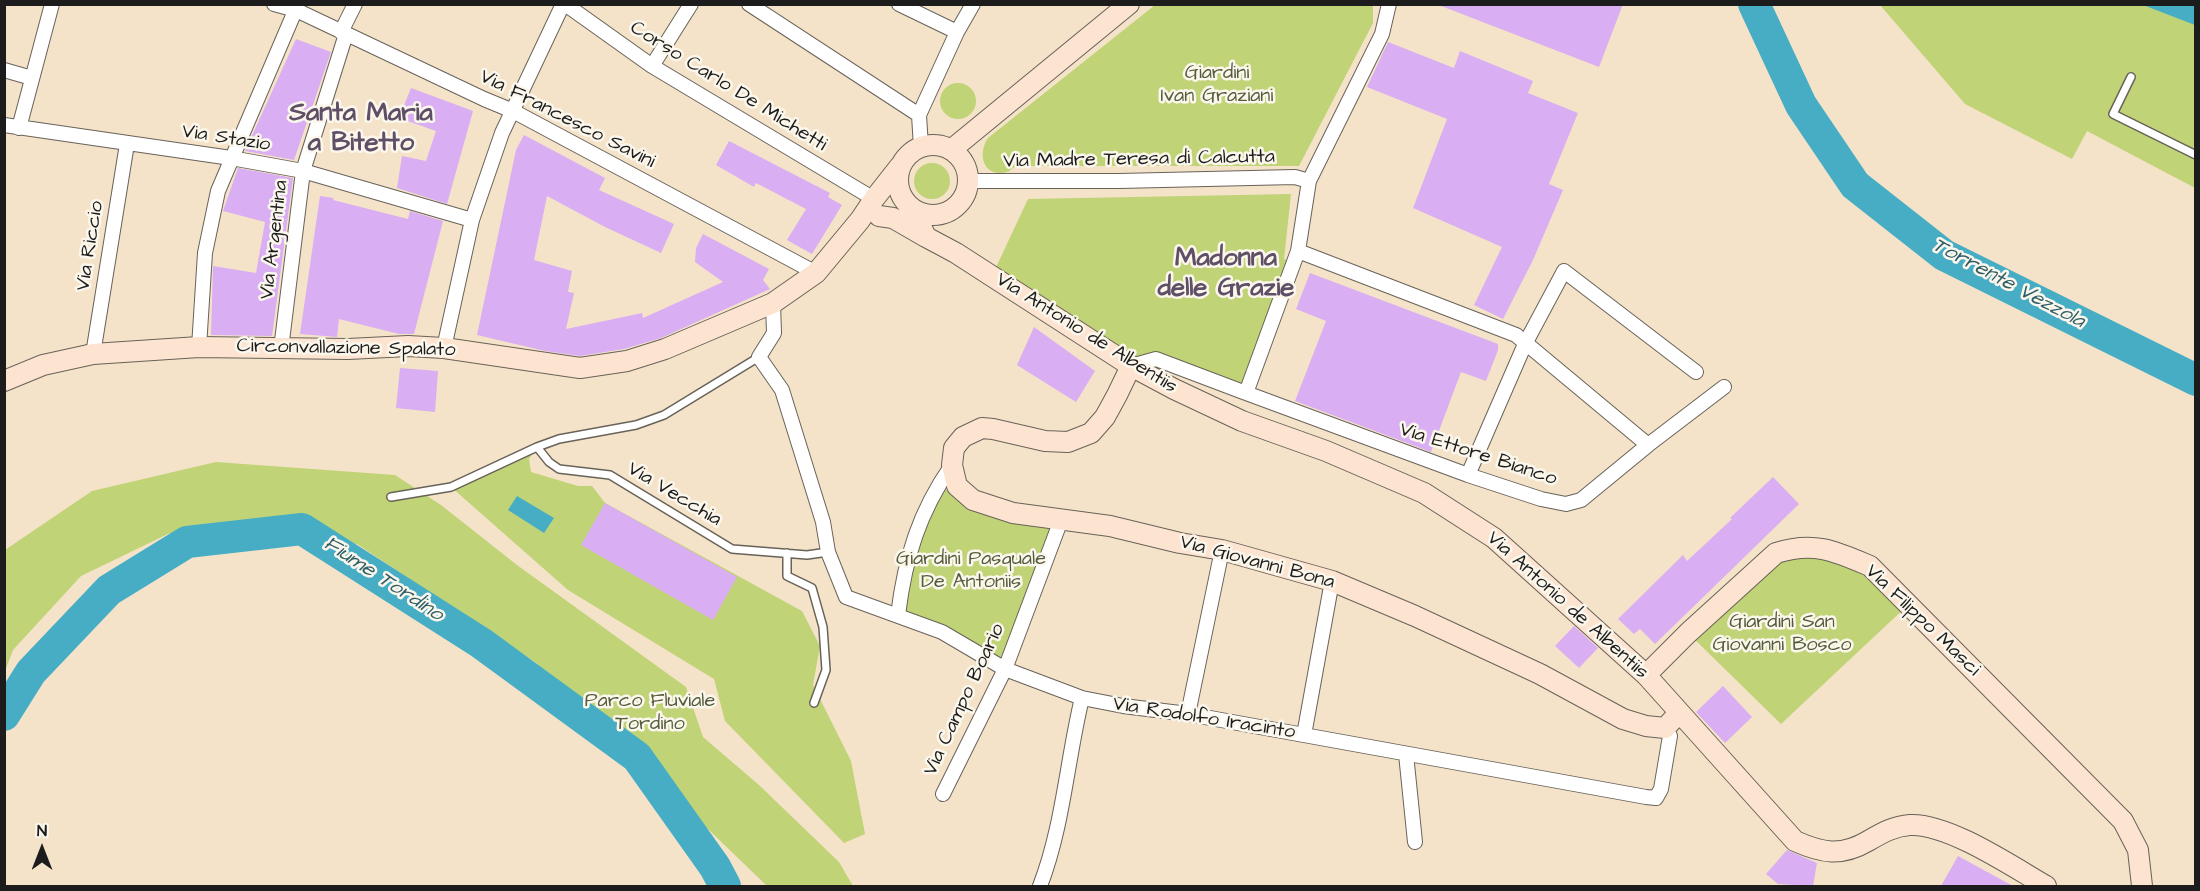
<!DOCTYPE html>
<html>
<head>
<meta charset="utf-8">
<style>
  body { margin:0 }
  #map { position:relative; width:2200px; height:891px; overflow:hidden; background:#f4e3c9; font-family:"Architects Daughter",sans-serif }
  canvas { display:block }
  .frame { position:absolute; inset:0; border:6px solid #1c1c1c; pointer-events:none }
  .north { position:absolute; left:12px; top:819px; width:60px; height:60px; -webkit-text-stroke:4px #fbf7ec; paint-order:stroke; rotate:0deg; font-size:16px; font-weight:700; line-height:24px; text-align:center; color:#1c1c1c }
  .north::after { content:''; display:block; margin:auto; width:21px; height:27px; background:#1c1c1c; clip-path:polygon(50% 0,100% 100%,50% 72%,0 100%) }
</style>
</head>
<body>
<div id="map">
<canvas width="2200" height="891"></canvas>
<div class="frame"></div>
<div class="north">N</div>
</div>
<script>
const ctx = document.querySelector('canvas').getContext('2d');
ctx.lineJoin = 'round';
function fill(path, color) { ctx.fillStyle = color; ctx.fill(path, 'evenodd'); }
function strokePath(path, color, width, dash) { ctx.strokeStyle = color; ctx.lineWidth = width; ctx.lineCap = dash ? 'butt' : 'round'; ctx.setLineDash(dash || []); ctx.stroke(path); }
function write(font, color, halo, rows, align = 'center') {
  ctx.font = font + ' "Architects Daughter",sans-serif'; ctx.lineWidth = 5; ctx.setLineDash([]); ctx.textBaseline = 'middle'; ctx.strokeStyle = halo; ctx.fillStyle = color; for (const [text, x, y, turn = 0] of rows) {
    ctx.save(); ctx.translate(x, y); ctx.rotate((+turn || 0) * Math.PI / 180); ctx.textAlign = isNaN(turn) ? turn : align; if (halo) ctx.strokeText(text, 0, 0); ctx.fillText(text, 0, 0); ctx.restore();
  }
}
fill(new Path2D(`
  M1155,5H1373V23L1299,166H1029C1025,167 1019,166 1015,167C1012,168 1010,171 1007,172C983,178 977,154 988,138Z
  M1880,5H2195V188L2087,131L2072,159L1965,104Z
  M940 101a18 18 0 1 1 36 0a18 18 0 1 1-36 0Z
  M914 181a18 18 0 1 1 36 0a18 18 0 1 1-36 0Z
  M1291,194L1284,259L1294,263L1246,393L1156,359L1131,366L992,276L1028,199Z
  M537,447L529,459L531,472L578,486H592L605,503L802,611L820,646L813,685L851,761L865,834L844,843L725,721L714,679L568,590L451,487Z
  M216,462L395,475L441,505L517,565L686,687L703,737L759,785L839,862L853,886H767L535,662L357,544L170,533L81,576L13,650L5,671V550L92,491Z
  M936,486L991,507L1061,520L1005,669L898,615Z
  M1836,552L1908,605L1781,724L1688,633L1776,553Z`), '#c0d376');
fill(new Path2D(`
  M2143,5H2195V25Z
  M517,496L554,518L544,533L508,510Z`), '#46adc5');
strokePath(new Path2D(`
  M1754,4L1801,105L1855,185L1944,255L2196,380
  M4,715L31,672L109,590L187,542L302,529L481,643L637,757L715,867L725,886`), '#46adc5', 32);
fill(new Path2D(`
  M1436,4H1623L1599,67Z
  M296,39L331,52L294,160L245,151Z
  M1388,42L1454,68L1460,51L1533,81L1528,93L1578,113L1549,184L1563,190L1533,260L1503,319L1474,305L1502,247L1413,208L1447,119L1367,87Z
  M411,88L473,111L447,204L397,188L402,156L426,161L436,131L399,118Z
  M524,135L605,178L599,190L674,224L661,253L605,227L547,196L534,260L572,271L568,292L574,293L566,329L642,313L643,318L723,282L695,262L696,248L703,234L769,269L763,280L770,289L661,338L624,349L580,356L545,351L477,335L516,150Z
  M729,141L830,193L828,197L842,205L812,254L787,240L806,209L756,183L754,187L716,165Z
  M238,168L293,178L272,336L211,335L213,266L256,273L265,222L223,211Z
  M320,196L334,198L333,200L408,219L410,211L443,221L414,334H399L339,319L337,337L300,334Z
  M1310,273L1498,344V350L1486,381L1461,372L1431,452L1295,401L1326,321L1296,309Z
  M1034,327L1095,371L1076,402L1017,365Z
  M400,368L438,371L435,412L396,408Z
  M1773,477L1799,504L1655,644L1640,629L1634,634L1618,619L1683,555L1687,561L1732,519L1730,518Z
  M605,503L737,577L713,620L581,545Z
  M1574,626L1598,648L1579,668L1555,646Z
  M1723,686L1752,717L1725,743L1696,712Z
  M1787,850L1817,863L1813,886L1778,884L1766,874Z
  M1958,856L2013,886H1941Z`), '#d9aef2');
const lane = new Path2D(`
  M2131,77L2113,114L2196,155
  M759,357L664,415L636,425L559,439L537,447L549,462L559,469L610,475L732,549L807,555L828,552
  M391,497L451,487L537,447
  M787,553V576L812,588L823,627L826,670L814,703`);
const street = new Path2D(`
  M274,4L296,10L484,99L513,111L816,273
  M565,4L652,66L874,199
  M749,4L919,115
  M899,4L957,32
  M341,32L355,4
  M652,66L691,4
  M4,70L32,78
  M4,125L231,158L303,171L472,220
  M19,128L52,4
  M921,147L919,115L957,32L973,4
  M968,181H1119L1295,177L1309,181
  M1298,251L1516,335L1648,445L1581,500L1566,504L1541,499L1468,475L1246,393L1298,251L1309,181L1382,34L1389,4
  M773,303L774,333L759,357L782,390L823,522L828,552L846,597L942,632L1005,669L1082,698L1123,706L1188,714L1646,797L1656,798L1661,789L1670,736L1665,728
  M199,347L205,253L218,191L298,4
  M444,348L472,220L502,133L563,4
  M281,349L303,171L346,34
  M93,354L127,144
  M1131,366L1156,359L1246,393
  M1648,445L1724,387
  M1468,475L1525,344L1564,271L1696,372
  M898,615C905,558 919,512 952,465
  M1188,714L1222,550
  M1304,735L1332,581
  M1406,754L1415,842
  M943,794L1005,669L1061,520
  M1040,886C1063,827 1067,760 1082,698`);
const secondary = new Path2D(`
  M898 180a35 35 0 1 1 70 0a35 35 0 1 1-70 0Z
  M951,150L1129,4
  M913,209L926,237L956,253L1131,366L1174,389L1242,421L1326,451L1424,493L1494,538L1646,675L1795,841C1822,853 1841,857 1868,841C1882,833 1894,826 1910,825C1948,823 2013,867 2046,886
  M879,216L893,218L926,237
  M1131,366L1117,395L1105,417L1091,433L1068,442L1045,441L993,429L982,428L963,437L954,448L952,465L957,486L973,500L1013,513L1110,526L1180,543L1222,550L1332,581L1415,616L1540,674L1623,719L1646,726L1665,728L1679,713
  M4,381L43,365L93,354L199,347L348,349L408,346L444,348L580,368L627,361L665,349L773,303L816,273L860,220L874,199L900,166
  M1646,675L1688,633L1776,553C1814,541 1835,551 1870,566L2123,821L2138,850L2142,886`);
strokePath(lane, '#686259', 10);
strokePath(street, '#686259', 16);
strokePath(secondary, '#686259', 22);
strokePath(lane, '#fff', 7);
strokePath(street, '#fff', 14);
strokePath(secondary, '#fde4d1', 20);
write('20px', '#555c3c', '#fbf7ec', [
  ["Giardini",1217,74],
  ["Ivan Graziani",1217,97],
  ["Giardini Pasquale",971,560],
  ["De Antoniis",971,583],
  ["Giardini San",1782,623],
  ["Giovanni Bosco",1782,646],
  ["Parco Fluviale",650,702],
  ["Tordino",650,725]
]);
write('20px', '#1c1c1c', '#fbf7ec', [
  ["Corso Carlo De Michetti",728,87,32],
  ["Via Francesco Savini",567,120,27],
  ["Via Stazio",226,139,9],
  ["Via Madre Teresa di Calcutta",1139,160,-1],
  ["Via Argentina",275,240,-83],
  ["Via Riccio",91,246,-81],
  ["Via Antonio de Albentiis",1086,334,32],
  ["Circonvallazione Spalato",346,349,1],
  ["Via Ettore Bianco",1478,455,18],
  ["Via Vecchia",674,495,31],
  ["Via Giovanni Bona",1257,563,15],
  ["Via Antonio de Albentiis",1567,606,42],
  ["Via Filippo Masci",1922,621,44],
  ["Via Campo Boario",965,700,-65],
  ["Via Rodolfo Iracinto",1204,719,9]
]);
write('italic 21px', '#2f5d68', '#fbf7ec', [
  ["Torrente Vezzola",2008,284,28],
  ["Fiume Tordino",383,580,33]
]);
write('bold 26px', '#5e4f67', '#fbf7ec', [
  ["Santa Maria",361,115],
  ["a Bitetto",361,145],
  ["Madonna",1226,260],
  ["delle Grazie",1226,290]
]);
</script>
</body>
</html>
